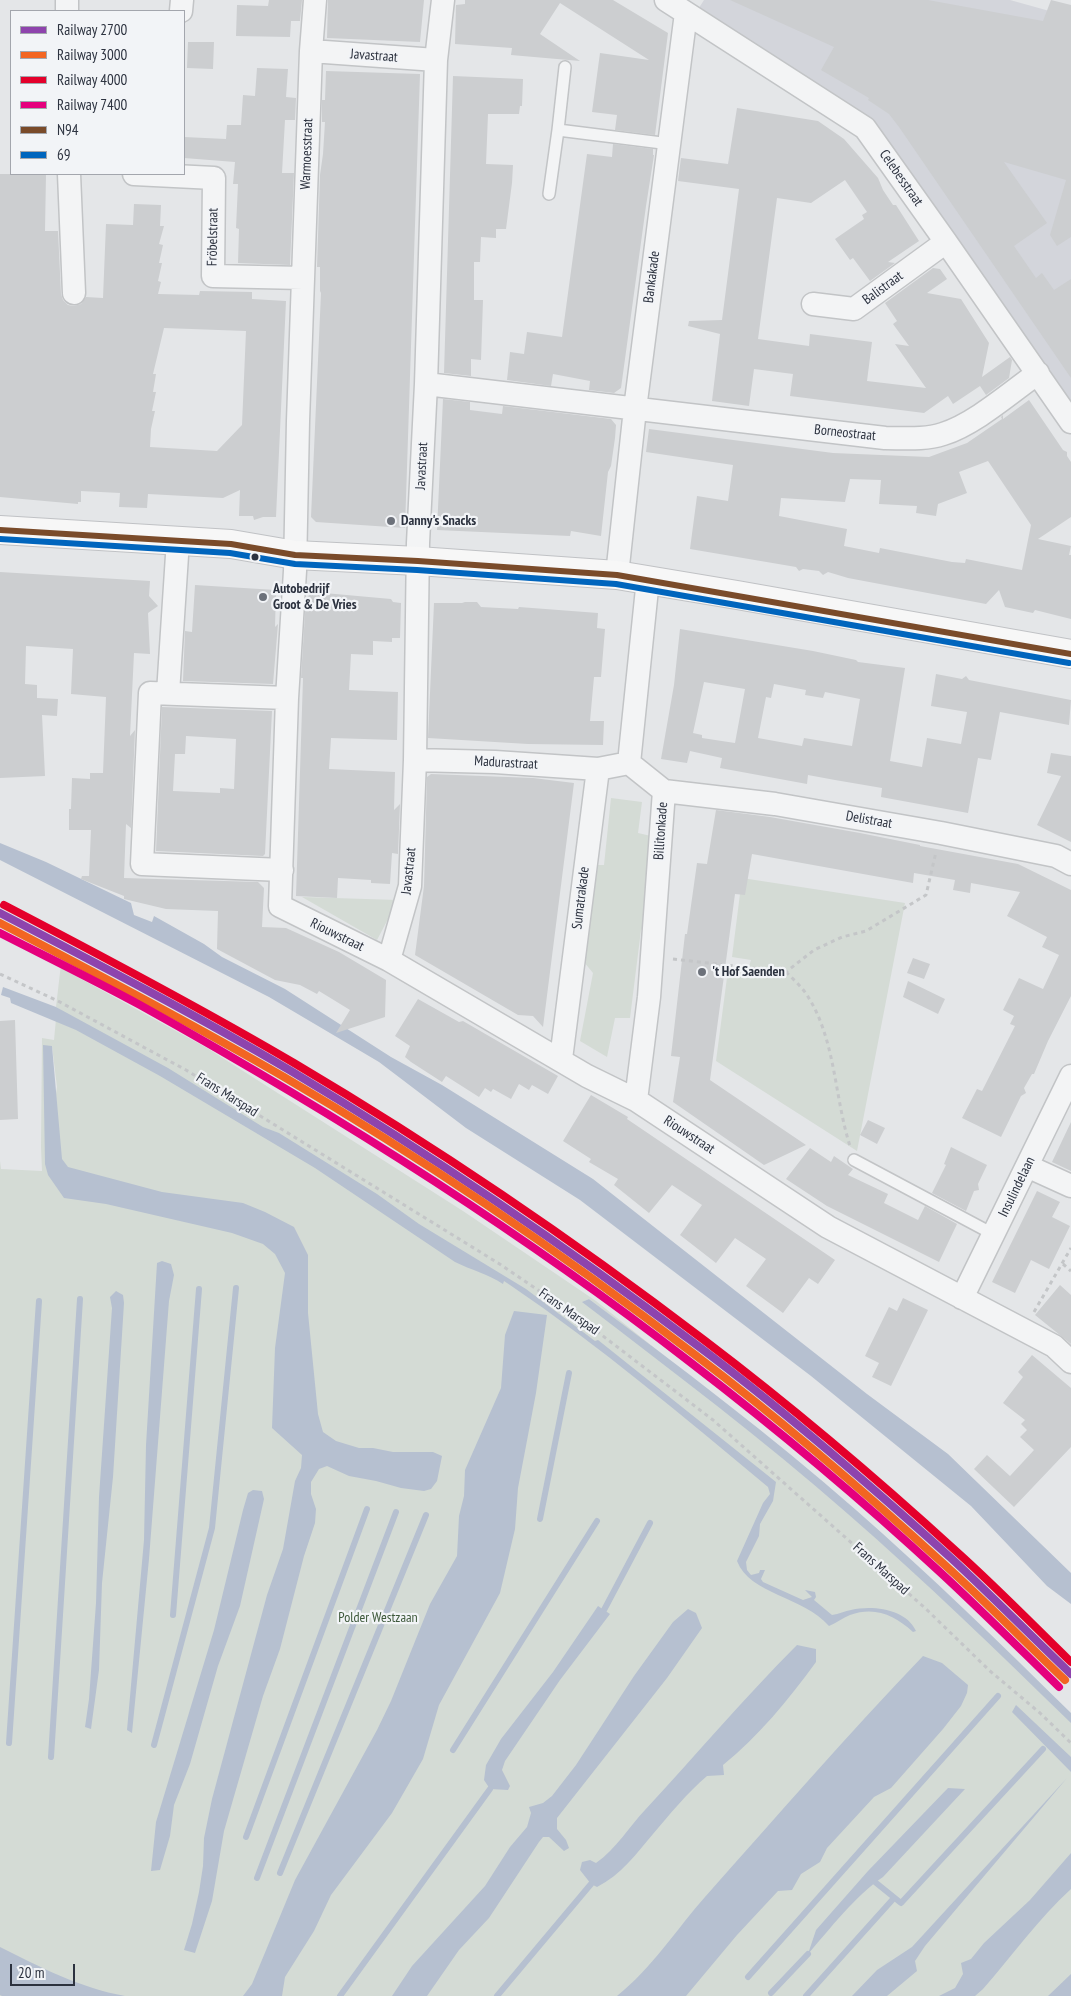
<!DOCTYPE html>
<html>
<head>
<meta charset="utf-8">
<style>
  body { margin:0 }
  #map { position:relative; width:1071px; height:1996px; overflow:hidden; background:#e4e6e8; font-family:"PT Sans Narrow",sans-serif }
  canvas { display:block }
  .legend { position:absolute; left:10px; top:10px; width:175px; height:165px; box-sizing:border-box; background:#f2f4f7; border:1px solid #a3a6ad; margin:0; padding:6px 9px; list-style:none; font-size:15px; color:#2c323f }
  .legend li { display:flex; align-items:center; gap:10px; height:25px }
  .legend b { width:25px; border:1px solid #a3a6ad }
  .scale { position:absolute; left:10px; top:1964px; width:65px; height:22px; box-sizing:border-box; border:2px solid #2c323f; border-top:0; padding-left:6px; font-size:15px; line-height:18px; white-space:nowrap; color:#2c323f; -webkit-text-stroke:4px #f2f4f7; paint-order:stroke }
</style>
</head>
<body>
<div id="map">
<canvas width="1071" height="1996"></canvas>
<ul class="legend">
<li><b style="height:6px;background:#8e44ad"></b>Railway 2700</li>
<li><b style="height:6px;background:#f26522"></b>Railway 3000</li>
<li><b style="height:6px;background:#e4002b"></b>Railway 4000</li>
<li><b style="height:6px;background:#e5007d"></b>Railway 7400</li>
<li><b style="height:6px;background:#7a4b2a"></b>N94</li>
<li><b style="height:6px;background:#0065bd"></b>69</li>
</ul>
<div class="scale">20 m</div>
</div>
<script>
const ctx = document.querySelector('canvas').getContext('2d');
ctx.lineJoin = 'round';
function fill(path, color) { ctx.fillStyle = color; ctx.fill(path, 'evenodd'); }
function strokePath(path, color, width, dash) { ctx.strokeStyle = color; ctx.lineWidth = width; ctx.lineCap = dash ? 'butt' : 'round'; ctx.setLineDash(dash || []); ctx.stroke(path); }
function write(font, color, halo, rows, align = 'center') {
  ctx.font = font + ' "PT Sans Narrow",sans-serif'; ctx.lineWidth = 4.5; ctx.setLineDash([]); ctx.textBaseline = 'middle'; ctx.strokeStyle = halo; ctx.fillStyle = color; for (const [text, x, y, turn = 0] of rows) {
    ctx.save(); ctx.translate(x, y); ctx.rotate((+turn || 0) * Math.PI / 180); ctx.textAlign = isNaN(turn) ? turn : align; if (halo) ctx.strokeText(text, 0, 0); ctx.fillText(text, 0, 0); ctx.restore();
  }
}
fill(new Path2D(`
  M704,0H1010L1071,17V408L889,145L697,11Z`), '#d3d5db');
fill(new Path2D(`
  M611,798L642,802L638,833L651,836L647,926L641,930L630,1018H615L607,1057L580,1041L593,973L584,962L598,865H604Z
  M742,878L905,903L857,1151L716,1061L728,970L747,973L751,960L732,957Z
  M302,897L398,900L377,940Z
  M61,964L63,969L207,1048L463,1211L596,1301L667,1358L589,1299L585,1301L771,1444L952,1604L1071,1722V1996H0V1161L1,1169L42,1171L41,1147L42,1038L54,1040L56,1019L61,1010L56,1007ZM52,1046L57,1087L45,1164Z`), '#d4dbd5');
fill(new Path2D(`
  M0,843L46,862L131,903L134,915L152,922L154,916L204,944L222,957L285,989L391,1057L442,1085L593,1179L867,1394L948,1454L1071,1573V1604L1047,1586L971,1506L811,1376L580,1200L466,1128L379,1062L269,997L0,860Z
  M3,987L56,1007L168,1068L263,1127L279,1133L377,1194L419,1224L526,1289L595,1341L598,1340L776,1482L773,1501L760,1524L759,1536L746,1562L747,1570L751,1575L759,1573L760,1570H765L761,1579L763,1582L803,1600L812,1597L805,1590L815,1592L816,1597L814,1600L832,1615C839,1614 845,1611 851,1610C873,1605 906,1609 916,1631L913,1632C895,1616 876,1606 850,1615C843,1618 836,1623 829,1626C803,1596 750,1595 737,1561L763,1503L770,1494L768,1487C684,1417 600,1346 510,1285L504,1281L503,1284C488,1274 471,1270 455,1262L315,1168L160,1076L76,1030L11,1003L10,998L1,995Z
  M43,1045L52,1046L62,1159L68,1167L162,1192L243,1203L265,1212L294,1227L308,1255V1313L318,1414L323,1432L336,1441L359,1448H373L393,1452H433L442,1456L437,1481L431,1489L424,1491L401,1488L376,1481L349,1476L327,1466L319,1469L311,1482V1494L316,1509L315,1523L304,1556L280,1649L263,1696L224,1831L212,1901L195,1953L184,1950L192,1924L199,1892L203,1866L204,1838L212,1799L267,1595L283,1549L295,1481L301,1468L302,1455L272,1428L275,1348L285,1273L275,1254L263,1244L232,1233L106,1204L64,1198L48,1175L45,1164Z
  M162,1261L171,1264L174,1275L169,1301L149,1559L132,1733L127,1730L144,1540L146,1445L157,1263Z
  M116,1291L123,1295L124,1303L113,1477L102,1583L99,1670L91,1729L85,1727L89,1699L96,1603L99,1497L112,1308L110,1297Z
  M589,1299C680,1367 771,1435 856,1510C930,1575 1001,1644 1071,1713V1723C998,1652 925,1581 848,1514C763,1439 672,1371 582,1302Z
  M514,1311L547,1315L536,1393L518,1488L515,1529L500,1593L439,1705L423,1759L392,1813L331,1895L314,1931L285,1977L282,1996H243L252,1984L295,1880L377,1730L391,1701L430,1604L457,1556L459,1516L464,1496L465,1470L501,1388L505,1335Z
  M253,1490L262,1491L264,1499L240,1606L218,1666L190,1764L174,1805L170,1836L160,1870L151,1871L156,1822L214,1630L243,1510L248,1493Z
  M598,1606L610,1614L560,1680L505,1761L502,1770L510,1786L508,1790L490,1789L484,1780L486,1765L501,1739L553,1672Z
  M688,1609L696,1613L702,1628L667,1678L557,1818V1829L566,1840L569,1848L564,1851L549,1837H543L539,1842L489,1918L459,1950L427,1996H392L412,1966L485,1886L510,1847L527,1827L531,1813L529,1807L543,1803L552,1796L576,1765L634,1676L673,1622Z
  M797,1645L816,1649V1662C789,1699 758,1737 723,1765L724,1775L707,1776C687,1793 670,1814 653,1834C636,1854 621,1875 597,1887L591,1884L580,1870L582,1862L590,1860L596,1863C616,1849 629,1827 645,1810C696,1755 744,1698 797,1645Z
  M923,1656L942,1663L968,1685L967,1693L961,1706L943,1729L891,1788L874,1797L827,1848L820,1862L801,1874L792,1890L778,1891L737,1935L686,1996H617C651,1969 676,1930 705,1897C777,1816 848,1734 923,1656Z
  M1016,1705L1071,1757V1772L1012,1712Z
  M1067,1778L925,1946L915,1961L917,1971L887,1996H852L877,1970L912,1947Z
  M948,1788L965,1789L883,1877C856,1895 829,1930 808,1954L816,1930L868,1871Z
  M1071,1853V1889C1039,1918 1012,1956 983,1989L975,1996H939L955,1988L963,1974L961,1963L971,1959L984,1943L1030,1900Z
  M0,1947C40,1967 80,1988 125,1996H2L0,1995Z
  M1071,1974V1996H1048Z`), '#b6c0d0');
strokePath(new Path2D(`
  M540,1519L569,1373
  M604,1610L650,1523
  M173,1615L199,1289
  M9,1743L39,1301
  M154,1745L212,1528L236,1288
  M453,1750L597,1521
  M51,1757L80,1299
  M246,1837L367,1509
  M280,1873L426,1515
  M257,1878L396,1512
  M875,1882L901,1903L1043,1749
  M748,1977L998,1696
  M771,1993L808,1954
  M340,1996L490,1789
  M497,1996L591,1884
  M806,1996L894,1898`), '#b6c0d0', 6);
fill(new Path2D(`
  M269,0H302L300,21H291L290,37L236,36L237,5L268,6Z
  M328,0H424L420,42L327,38Z
  M465,0H613L668,33L655,135L615,130L617,115L592,112L600,53L649,60L560,3L540,34L580,61L511,55L512,48L455,44L456,5L465,4Z
  M730,0H928L1043,21L1051,0L1071,5V237L1057,246L1050,235L1066,180L1004,162L1047,223L1014,246L1036,278L1042,273L1054,290L1071,279V378L899,127L889,114L868,100L869,98L821,70L834,47Z
  M188,42H214L213,69L187,68Z
  M257,68L288,69L286,97L296,98L295,120H285L282,173H294L290,265L238,263L239,229L236,228L238,184H233L235,162L184,158V137L226,139L227,125H241L243,95L255,96Z
  M326,71L420,74L405,528L316,522L311,517L321,293L320,291V267H317L320,175L323,154L325,122H322V100H325Z
  M453,76L523,79L522,106H520L519,114H488L486,164L513,165L512,183L506,229H496V238L481,237L480,262H474V300H483L481,360L471,359V376L444,373Z
  M737,108L818,121L844,139L878,178L883,190L893,205H896L919,241L888,262L895,263L870,281L853,258L850,260L835,239L864,219L862,215L867,212L845,180L811,203L777,198L758,339L809,346L810,334L872,342L867,381L926,388L895,344L909,346L893,324L897,321L885,303L933,268L940,269L947,279L927,293L961,299L989,343L982,377L1010,357L1012,360L1009,378L986,395L980,386L953,404L948,396L924,413L790,396L793,374L754,369L749,406L712,401L720,334L688,326L689,321L722,320L739,189L678,181L681,158L728,164Z
  M613,144L653,149V155H654L646,206L621,388L614,393L589,390L590,381L553,374L551,386L507,380L510,352L524,354L527,332L562,337L587,154L612,157Z
  M0,174H46L45,231H58L61,294L63,300L68,305L74,306L81,304L86,297L103,298L106,224L133,225L134,204L161,205L160,226H164L159,244L163,245L159,263H162L158,281L161,282L158,294L199,295L200,291L252,292V299L286,301L276,517H263L254,520L253,516H239L240,490L223,498L148,494L147,508L119,507L120,493L81,491V502H78V504L0,497ZM164,328L246,331L242,425L217,451L150,447L151,429L155,411H152L156,392H153L156,374H153Z
  M443,399L470,402V410L502,414L503,406L611,419L616,425L615,438L611,466L608,472L601,536L571,531L570,536L437,530Z
  M1029,400L1063,450L1067,452V456L1071,462V517L1038,539L1071,546L1069,555H1071V619L1035,610L1033,613L1005,607L999,590L986,604L848,578L828,572L823,575L819,571L803,569L799,571L796,567L690,549L697,496L728,501L733,465L646,452L649,429L833,453L929,457L967,443L1002,419L1001,417L1003,415V419ZM988,461L1031,525L1022,570L966,559L965,563L952,562L880,548L879,553L844,546L847,529L779,516L781,498L845,502L850,479L881,480L879,504L917,506L916,513L936,516L938,504L967,493L959,472Z
  M0,572L150,581L149,596L158,606L148,613L150,654L134,653L130,736L135,730L131,828L126,824L124,878L258,882L264,888L262,927L286,928L339,952L386,980L385,1017L336,1033L350,1010L319,991L317,994L300,985L275,980L217,949L218,911L166,909L124,899V896L81,879L82,876H89L91,830H69V809H71L72,778L90,779V773H103L106,697L71,694L73,649L26,646L25,684L37,685V698L58,699L57,716L42,715L45,776L0,778Z
  M195,585L276,590L275,627L278,624L273,684L183,681L185,631L192,632Z
  M313,592L391,599L393,602L401,603L400,638H392V642L373,641V655L351,654L349,690L398,692L397,740L331,738L329,769L395,772L394,810L400,804L398,854L392,853L390,884L371,883V880L338,878L337,898L296,896L303,678H301L306,598Z
  M465,602H477L481,607L518,609L519,607L598,613L597,628L605,629L601,677H594L590,721H604L603,745L528,744L428,738L434,603H462Z
  M680,629L813,651L856,660L858,662L905,668L890,761L922,767L927,738L961,744L967,712L931,706L936,674L962,679L966,676L969,680L1071,700L1069,725L1000,712L991,760L978,758L968,813L881,797L882,788L835,780L808,775L807,784L720,768L722,758L690,751L687,763L661,759L674,685ZM704,682L745,689L735,743L702,738V735L693,733ZM774,684L806,690L805,695L823,698L825,692L860,699L852,746L804,738L802,746L758,738L766,697L771,698Z
  M162,707L272,711L265,854L263,856L156,851ZM186,736L236,739L234,789L220,788V793L173,791L175,754H185Z
  M1051,753L1071,756V842L1037,825L1061,776L1047,773Z
  M431,774L533,778L574,783L543,1027L533,1016L518,1015L415,955L424,886L427,777Z
  M716,810L770,817L860,833L920,845V846L1018,864L1071,890V996L1048,1041L1034,1074H1032L1024,1088L1026,1093L1021,1096L1001,1137L962,1118L977,1089L982,1091L1015,1026L1010,1024L1014,1016L1003,1010L1019,978L1043,989L1059,955L1042,947L1047,937L1007,916L1020,892L971,883L970,893L953,890L955,880L914,873L913,883L752,854L745,895L735,894L710,1080L806,1145L764,1165L673,1102L680,1057L671,1056L685,934H687L697,863L707,864Z
  M913,958L930,964L924,979L907,973Z
  M908,981L945,999L938,1014L903,997Z
  M418,999L459,1022L463,1021L558,1076L548,1094L532,1085L529,1090L519,1084L511,1099L493,1089L491,1092L485,1088L479,1097L446,1076L442,1082L411,1062L405,1057L410,1046L395,1036Z
  M15,1020L18,1119L0,1120V1021Z
  M591,1095L628,1117L627,1119L835,1260L818,1284L809,1278L783,1313L746,1286L766,1259L735,1238L716,1263L680,1235L702,1205L672,1185L649,1213L614,1185L618,1179L589,1162L591,1159L563,1141Z
  M868,1120L885,1128L877,1144L860,1135Z
  M1071,1122V1171L1052,1162Z
  M951,1147L987,1165L978,1184L979,1190L974,1191L966,1211L932,1193L946,1165L944,1164Z
  M810,1148L831,1162L834,1156L853,1169L848,1175L888,1194L884,1203L918,1220L925,1206L957,1224L939,1262L827,1206L786,1179Z
  M1037,1191L1060,1202L1052,1217L1070,1226L1049,1269L1031,1260L1015,1293L992,1282Z
  M1060,1285L1071,1295V1344L1035,1315Z
  M903,1298L928,1310L891,1386L872,1377L879,1363L865,1356L889,1307L897,1311Z
  M1032,1355L1071,1388V1447L1014,1507L974,1469L987,1455L1010,1476L1034,1450L1020,1437L1027,1430L1021,1424L1025,1420L1003,1403L1023,1377L1018,1372Z`), '#ccced0');
const service = new Path2D(`
  M558,130L565,67
  M549,194L558,130L670,144
  M854,1160L993,1234`);
const minor = new Path2D(`
  M67,0V11
  M315,0L311,51L298,421L295,571L287,698L280,906L389,960L587,1076L636,1100L828,1227L1054,1346L1071,1362
  M666,0L865,128L946,242L1071,422
  M181,11L182,0
  M311,51L436,60
  M69,174L74,293
  M134,174L214,178L213,276L303,278
  M813,304L854,309L946,242
  M426,384L885,438C904,438 925,440 943,434C975,424 1011,392 1038,373
  M617,575L635,409L686,13
  M168,693L178,540
  M415,760L495,762L598,769L629,763
  M629,763L648,579
  M629,763L664,791
  M664,791L775,804L941,833L1056,856L1071,864
  M282,870L142,864L150,693L287,698
  M389,960L410,886L415,760L418,543L426,384L436,60L443,0
  M561,1059L598,769
  M636,1100L649,997L664,791
  M1027,1166L1071,1186
  M962,1298L1071,1076`);
const primary = new Path2D(`
  M0,530L231,544L295,555L418,561L617,575L737,595L1071,654`);
strokePath(service, '#c2c4c6', 14);
strokePath(minor, '#c2c4c6', 25);
strokePath(primary, '#c0c2c5', 30);
strokePath(new Path2D(`
  M673,959L786,972L814,950L842,937L866,931L926,895L936,852
  M786,972C793,979 801,986 807,995C836,1040 834,1096 850,1146
  M0,974L58,1001L186,1070L498,1263L582,1320L713,1420L925,1608L990,1671L1040,1713L1071,1743
  M1063,1264L1071,1271
  M1034,1312L1071,1248`), '#c4c6c8', 3, [4, 4]);
strokePath(service, '#f3f4f5', 11);
strokePath(minor, '#f3f4f5', 22);
strokePath(primary, '#f7f7f7', 28);
strokePath(new Path2D(`
  M0,530L231,544L295,555L418,561L617,575L1071,654`), '#7a4b2a', 6);
strokePath(new Path2D(`
  M0,539L230,553L295,564L417,570L616,584L1069,663`), '#0065bd', 6);
strokePath(new Path2D(`
  M0,913C98,964 196,1015 291,1071C432,1155 567,1247 698,1346C786,1412 870,1485 952,1559C992,1596 1031,1636 1071,1674`), '#8e44ad', 8);
strokePath(new Path2D(`
  M0,923C96,973 191,1023 284,1077C426,1160 563,1254 694,1354C781,1420 865,1492 946,1566C987,1603 1025,1642 1065,1680`), '#f26522', 8);
strokePath(new Path2D(`
  M4,905C102,956 199,1007 294,1063C436,1147 573,1240 704,1340C791,1406 876,1478 957,1552C996,1587 1033,1625 1071,1662`), '#e4002b', 8);
strokePath(new Path2D(`
  M0,933C47,957 94,980 140,1005C331,1111 517,1228 690,1362C776,1428 861,1499 941,1573C981,1610 1020,1649 1059,1687`), '#e5007d', 8);
for (const [x, y, r, color] of [
  [391,521,5,"#6c717a"],
  [255,557,4.5,"#2c323f"],
  [263,597,5,"#6c717a"],
  [702,972,5,"#6c717a"]
]) { const dot = new Path2D(); dot.arc(x, y, r, 0, 2 * Math.PI); ctx.fillStyle = color; ctx.fill(dot); strokePath(dot, '#f2f4f7', 2); }
write('14px', '#2c323f', '#f2f4f7', [
  ["Javastraat",374,56,4],
  ["Warmoesstraat",307,154,-88],
  ["Celebesstraat",901,178,55],
  ["Fröbelstraat",213,237,-89],
  ["Bankakade",652,277,-83],
  ["Balistraat",883,288,-36],
  ["Borneostraat",845,433,6],
  ["Javastraat",422,466,-87],
  ["Madurastraat",506,763,3],
  ["Delistraat",869,820,10],
  ["Billitonkade",661,831,-86],
  ["Javastraat",409,871,-84],
  ["Sumatrakade",581,898,-83],
  ["Riouwstraat",337,935,26],
  ["Frans Marspad",227,1095,32],
  ["Riouwstraat",689,1135,33],
  ["Insulindelaan",1017,1187,-64],
  ["Frans Marspad",569,1312,35],
  ["Frans Marspad",881,1569,42]
]);
write('bold 14px', '#2c323f', '#f2f4f7', [
  ["Danny's Snacks",401,521],
  ["Autobedrijf",273,589],
  ["Groot & De Vries",273,605],
  ["'t Hof Saenden",712,972]
], 'left');
write('14px', '#3e593b', '#f2f4f7', [
  ["Polder Westzaan",378,1618]
]);
</script>
</body>
</html>
